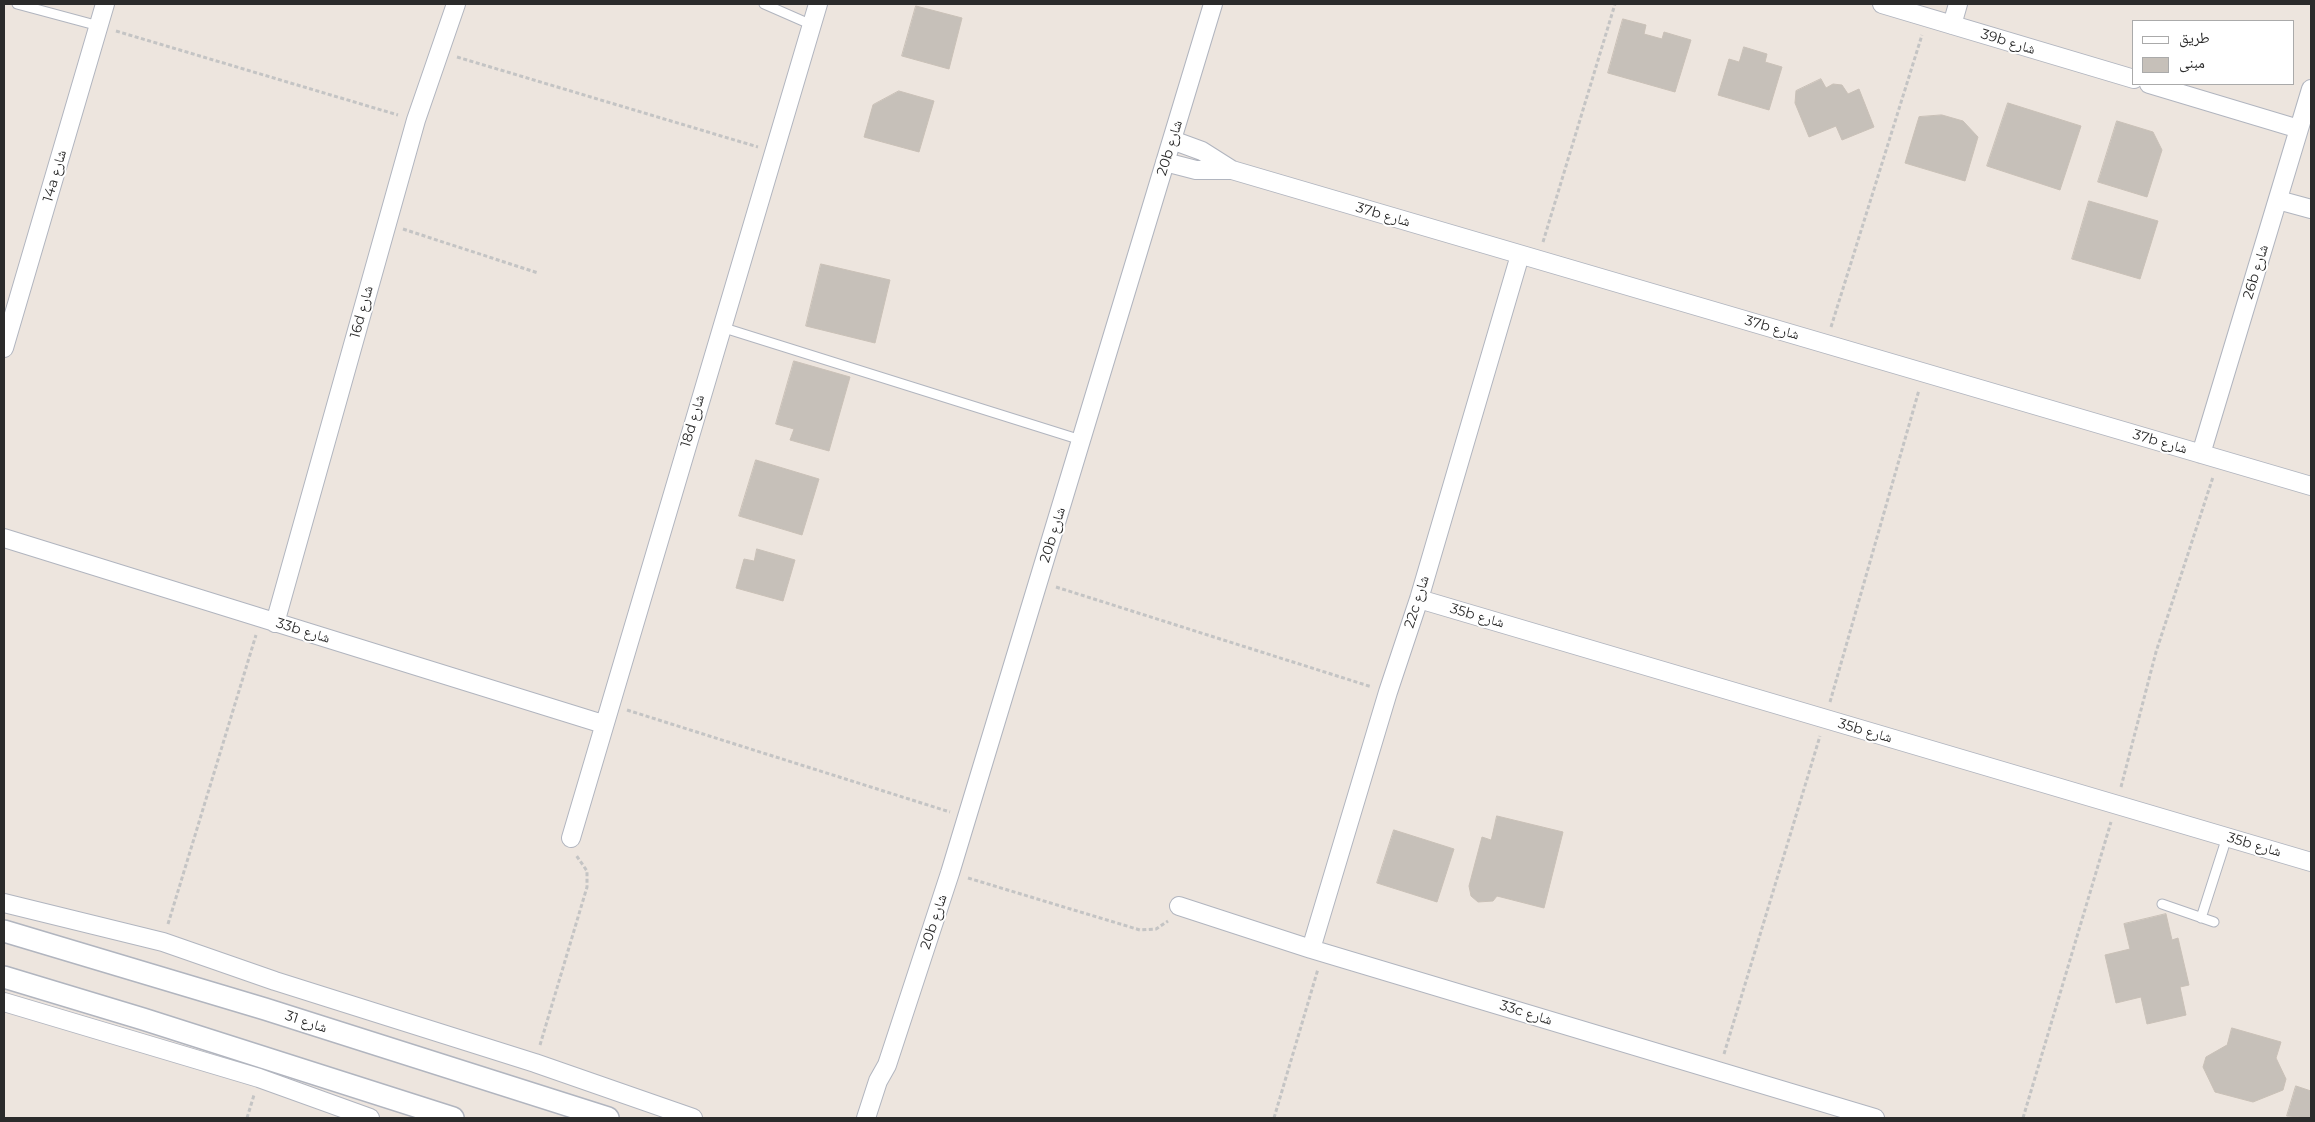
<!DOCTYPE html>
<html>
<head>
<meta charset="utf-8">
<style>
  body { margin:0 }
  #map { position:relative; width:2315px; height:1122px; overflow:hidden; background:#ede5de; font-family:Montserrat,"Noto Naskh Arabic",sans-serif }
  canvas { display:block }
  .frame { position:absolute; inset:0; border:5px solid #2b2b2b; pointer-events:none }
  .legend { position:absolute; left:2132px; top:20px; width:162px; height:65px; box-sizing:border-box; background:#fff; border:1px solid #aaa; margin:0; padding:6px 9px; list-style:none; font-size:15px; color:#2b2b2b }
  .legend li { display:flex; align-items:center; gap:10px; height:25px }
  .legend b { width:25px; border:1px solid #aaa }
</style>
</head>
<body>
<div id="map">
<canvas width="2315" height="1122"></canvas>
<div class="frame"></div>
<ul class="legend">
<li><b style="height:6px;background:#fff"></b>طريق</li>
<li><b style="height:14px;background:#c6c0b9"></b>مبنى</li>
</ul>
</div>
<script>
const ctx = document.querySelector('canvas').getContext('2d');
ctx.lineJoin = 'round';
function fill(path, color) { ctx.fillStyle = color; ctx.fill(path, 'evenodd'); }
function strokePath(path, color, width, dash) { ctx.strokeStyle = color; ctx.lineWidth = width; ctx.lineCap = dash ? 'butt' : 'round'; ctx.setLineDash(dash || []); ctx.stroke(path); }
function write(font, color, halo, rows, align = 'center') {
  ctx.font = font + ' Montserrat,"Noto Naskh Arabic",sans-serif'; ctx.lineWidth = 4; ctx.setLineDash([]); ctx.textBaseline = 'middle'; ctx.strokeStyle = halo; ctx.fillStyle = color; for (const [text, x, y, turn = 0] of rows) {
    ctx.save(); ctx.translate(x, y); ctx.rotate((+turn || 0) * Math.PI / 180); ctx.textAlign = isNaN(turn) ? turn : align; if (halo) ctx.strokeText(text, 0, 0); ctx.fillText(text, 0, 0); ctx.restore();
  }
}
const building = new Path2D(`
  M916,6L962,18L949,69L902,56Z
  M1623,19L1646,25L1644,34L1662,39L1664,32L1691,40L1675,92L1608,73Z
  M1744,47L1767,54L1765,62L1782,67L1769,110L1718,95L1729,59L1739,62Z
  M1821,79L1826,88L1833,84L1842,85L1848,94L1859,89L1874,127L1842,140L1836,126L1809,137L1795,103L1796,91Z
  M899,91L934,101L919,152L864,137L873,105Z
  M2008,103L2081,126L2060,190L1987,166Z
  M1942,115L1963,121L1978,137L1965,181L1905,163L1919,117Z
  M2117,121L2153,132L2162,150L2147,197L2098,182Z
  M2089,201L2158,221L2140,279L2072,259Z
  M821,264L890,280L875,343L806,326Z
  M794,361L850,377L829,451L790,440L794,429L776,424Z
  M756,460L819,479L802,535L739,516Z
  M757,549L795,560L783,601L736,588L744,559L754,561Z
  M1497,816L1563,832L1544,908L1497,896L1493,901L1478,902L1471,896L1469,886L1482,837L1491,840Z
  M1394,830L1454,849L1437,902L1377,883Z
  M2166,914L2172,940L2178,938L2189,985L2180,987L2186,1015L2147,1024L2141,997L2116,1003L2105,955L2130,949L2124,924Z
  M2232,1028L2281,1042L2276,1058L2286,1079L2283,1090L2253,1102L2215,1092L2203,1067L2206,1057L2227,1045Z
  M2296,1086L2311,1091V1118L2287,1116Z`);
fill(building, '#c6c0b9');
strokePath(building, '#c9c0b7', 1);
const service = new Path2D(`
  M17,4L99,26
  M764,4L812,25
  M721,327L1081,440
  M2162,904L2214,922
  M2201,918L2227,837`);
const minor = new Path2D(`
  M1882,4L2134,79
  M1952,25L1958,4
  M2149,84L2299,129
  M1172,140L1202,151L1232,170
  M1165,162L1196,170H1232L2311,486
  M2278,200L2311,209
  M4,348L105,4
  M2201,454L2311,89
  M4,538L603,724
  M1419,599L2311,862
  M275,623L416,120L456,4
  M571,838L818,4
  M4,903L163,942L275,981L535,1063L693,1118
  M1179,906L1311,949L1875,1118
  M1311,949L1388,692L1419,599L1520,255
  M4,1002L259,1078L370,1118
  M866,1118L878,1081L887,1065L950,873L1213,4`);
const tertiary = new Path2D(`
  M4,931L265,1009L608,1118
  M4,977L143,1019L453,1118`);
strokePath(service, '#b1b5bf', 11);
strokePath(minor, '#b1b5bf', 20);
strokePath(tertiary, '#b1b5bf', 24);
strokePath(new Path2D(`
  M116,31L398,115
  M457,57L758,147
  M403,229L538,273
  M1543,242L1615,4
  M1831,327L1922,35
  M1056,587L1372,687
  M1830,702L1919,390
  M627,710L950,812
  M2121,787L2156,652L2213,477
  M968,878L1140,930L1156,929L1168,921
  M168,924L256,635
  M540,1045L587,887V871L576,855
  M1724,1054L1820,736
  M247,1118L254,1095
  M1274,1118L1318,969
  M2023,1118L2111,822`), '#c4c4c4', 3, [4, 2.5]);
strokePath(service, '#fff', 9);
strokePath(minor, '#fff', 18);
strokePath(tertiary, '#fff', 21);
write('14px', '#2b2b2b', '#fff', [
  ["39b شارع",2008,42,17],
  ["20b شارع",1170,148,-73],
  ["14a شارع",55,176,-74],
  ["37b شارع",1383,215,16],
  ["26b شارع",2256,272,-73],
  ["16d شارع",362,312,-75],
  ["37b شارع",1772,328,16],
  ["18d شارع",693,421,-74],
  ["37b شارع",2160,442,16],
  ["20b شارع",1053,535,-73],
  ["22c شارع",1417,602,-73],
  ["35b شارع",1477,616,16],
  ["33b شارع",303,631,17],
  ["35b شارع",1865,731,16],
  ["35b شارع",2254,845,16],
  ["20b شارع",934,922,-72],
  ["33c شارع",1526,1013,17],
  ["شارع 31",306,1022,18]
]);
</script>
</body>
</html>
